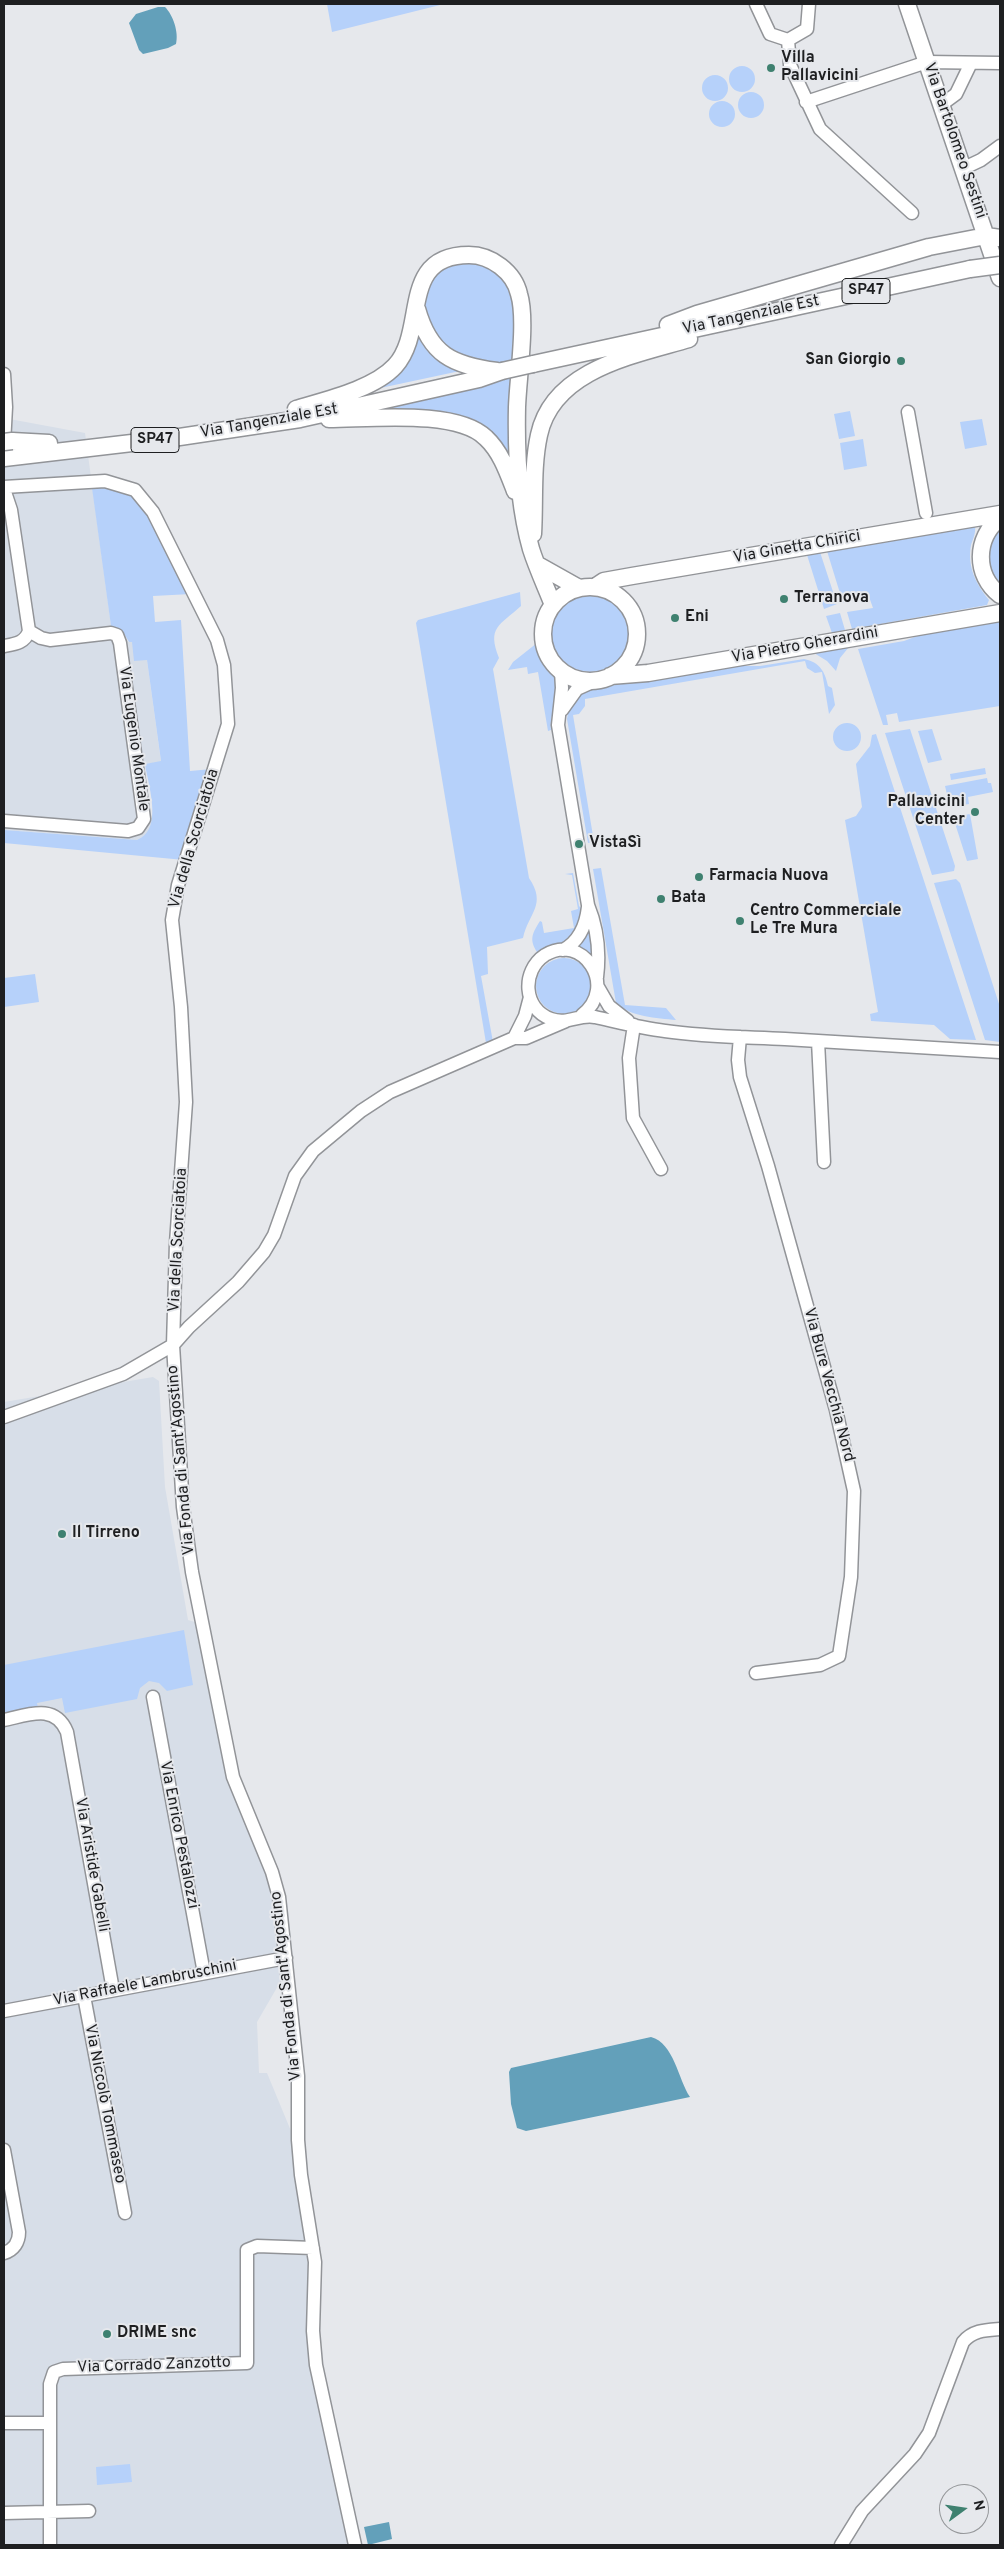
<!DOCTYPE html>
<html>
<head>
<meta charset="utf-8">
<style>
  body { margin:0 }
  #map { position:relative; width:1004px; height:2549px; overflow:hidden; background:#e6e8ec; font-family:Overpass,sans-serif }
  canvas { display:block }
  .frame { position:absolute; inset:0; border:5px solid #1e1f21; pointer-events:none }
  .north { position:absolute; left:939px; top:2484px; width:50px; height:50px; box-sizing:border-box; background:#e6e8ec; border:1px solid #96989b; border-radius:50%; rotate:76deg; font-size:14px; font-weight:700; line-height:20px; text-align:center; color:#1e1f21 }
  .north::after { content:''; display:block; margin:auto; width:18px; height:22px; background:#3f8170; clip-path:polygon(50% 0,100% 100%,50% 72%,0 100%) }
</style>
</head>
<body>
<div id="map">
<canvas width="1004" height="2549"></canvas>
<div class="frame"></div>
<div class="north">N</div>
</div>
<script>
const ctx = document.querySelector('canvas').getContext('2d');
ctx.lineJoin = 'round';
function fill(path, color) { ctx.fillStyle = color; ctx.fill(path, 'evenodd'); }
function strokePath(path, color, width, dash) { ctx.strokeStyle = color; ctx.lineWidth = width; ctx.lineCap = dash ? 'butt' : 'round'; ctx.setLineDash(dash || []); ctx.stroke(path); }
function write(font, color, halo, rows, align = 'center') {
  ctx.font = font + ' Overpass,sans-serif'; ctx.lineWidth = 4; ctx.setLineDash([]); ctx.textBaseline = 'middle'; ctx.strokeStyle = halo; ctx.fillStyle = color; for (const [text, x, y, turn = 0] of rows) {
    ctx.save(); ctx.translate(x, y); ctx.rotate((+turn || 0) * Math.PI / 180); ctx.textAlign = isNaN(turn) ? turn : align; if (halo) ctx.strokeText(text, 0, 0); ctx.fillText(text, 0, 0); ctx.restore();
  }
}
fill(new Path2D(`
  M4,418L85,433L111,625L123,632L128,642H132L147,660L161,762L145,764L152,822L147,834L137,840L4,830Z
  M153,1377L159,1381L165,1487L188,1620L208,1626L236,1771L287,1901L293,1960L257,2022L259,2073H267L291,2131L308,2265L306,2326L310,2365L348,2545H4V1402Z`), '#d7dee8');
fill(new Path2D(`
  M327,4H444L332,32Z
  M729 79a13 13 0 1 1 26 0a13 13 0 1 1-26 0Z
  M702 88a13 13 0 1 1 26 0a13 13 0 1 1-26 0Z
  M738 105a13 13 0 1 1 26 0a13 13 0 1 1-26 0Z
  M709 114a13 13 0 1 1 26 0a13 13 0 1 1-26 0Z
  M467,261C497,270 508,275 515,307L510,460L493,438L359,413L501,381L502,362L492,363L455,358L428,326L424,302L428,287L437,274L446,267Z
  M417,333L460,371L371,390Z
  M850,411L855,436L839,439L834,414Z
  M982,419L987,445L965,449L960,422Z
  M863,439L867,466L844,470L840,443Z
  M96,485L126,491L144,506L191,594L153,596L155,622L181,620L190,771L212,769L184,860L4,843V830L137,840C164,829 148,785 145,764L161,761L147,660L134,661L132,642H129L123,632L111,626L92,488Z
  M975,526C976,533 973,539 971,545C967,567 976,584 989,600L987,605L852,629L847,612L873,608L868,594L843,603L827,551Z
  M1000,529V584C985,568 986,546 1000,529Z
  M820,552L837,604L824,609L807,555Z
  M520,592L521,606C499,626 487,627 499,658L493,669L529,878C547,905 529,912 523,938L487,947L488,974L481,976L493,1042L486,1043L416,623L418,620Z
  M551 633a39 39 0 1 1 78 0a39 39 0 1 1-78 0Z
  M840,613L845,630L832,633L826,616Z
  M1000,619V706L899,722L897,713L886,715L888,725H883L858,649L904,641L928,632Z
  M537,643C541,660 553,668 556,680C561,697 549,713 551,730L548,731L538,672L528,674L527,667L508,670L513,662Z
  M849,647L840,658L836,671L827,661L814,653Z
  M804,659C820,662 825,672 828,686L832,688L835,705L829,714L822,672L815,673L807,668L805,661L585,699V706L579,714L573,715L594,842L588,843L567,719C569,704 578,694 592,689L727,666H760Z
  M833 737a14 14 0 1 1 28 0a14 14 0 1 1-28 0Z
  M910,729L955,866L954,871L932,875L885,733Z
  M932,729L942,760L928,763L918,731Z
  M876,734L976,1040L950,1039L934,1025L871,1021L870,1014L878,1012L845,820L856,816L862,807L856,764L870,746L872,735Z
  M985,768L986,774L951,780L950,774Z
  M987,778L988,783H991L993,792L968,797L969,804L950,807L945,786Z
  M970,814L978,859L967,861L953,817Z
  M601,868L625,1005L666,1008L676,1020C657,1018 630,1017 616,1003L593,869Z
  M573,873L579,906L582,909C579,938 563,943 539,955C529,941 531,935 540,921L542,922L544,933L574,928L571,911L578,909L572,875L565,874Z
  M956,879L960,883L1000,1007V1042L985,1040L934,883Z
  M589,929L593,957L576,948Z
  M536 986a28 28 0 1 1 56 0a28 28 0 1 1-56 0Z
  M35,974L39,1002L4,1007V978Z
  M184,1630L193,1685L167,1691L159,1683L149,1681L140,1688L137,1699L65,1713L62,1698L37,1703L38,1708L4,1715V1665Z
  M130,2464L132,2482L97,2485L96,2467Z`), '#b6d1fa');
fill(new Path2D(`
  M158,7H165C173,15 179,32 176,44L168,48L143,54L139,50L129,23L136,14Z
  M651,2037C674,2043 678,2079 690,2097L526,2131L517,2128L511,2104L509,2072L511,2068Z
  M389,2522L392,2539L368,2545L364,2527Z`), '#63a0ba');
const minor = new Path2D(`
  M756,4L770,34L788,40
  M788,40L790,65L820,129L912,213
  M788,40L807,29L809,4
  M806,102L927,62L1000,63
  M941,105L956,94L971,63
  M962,169L981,160L1000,146
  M4,374L6,407L4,444
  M908,412L926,513
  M4,487L105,481L135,490L153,512L217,640L224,665L228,724L178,885L172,920L181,1007L186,1102L176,1243L173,1345L183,1507L192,1572L233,1777L272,1872L279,1897L298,2076V2140L301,2175L315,2262L313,2331L316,2365L355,2545
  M4,489L11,510L29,631C25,643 15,644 4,646
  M561,671L562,688L558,725L588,905C597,927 600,953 597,977
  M562,710L577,689L597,680
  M4,821L128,831L138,828L144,819L120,643L117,635L111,633L50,640L41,638L29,631
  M563,950C580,941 586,925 588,907
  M598,987L609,1006L628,1021
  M582,1015C619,986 582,932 545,955C521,971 523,1009 551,1019C568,1025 578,1014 595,1017C618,1022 641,1028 665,1031C705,1037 746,1037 785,1039C857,1044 929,1048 1000,1052
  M634,1025L629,1058L633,1118L661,1169
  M740,1037L738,1060L740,1077L768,1166L836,1410L854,1491L851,1577L839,1656L820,1665L756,1673
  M514,1038L525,1016L530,997
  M818,1041L824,1162
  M4,1417L123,1374L173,1345L189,1327L238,1282L264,1252L274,1235L295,1176L313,1151L361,1111L390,1092L514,1038H526L566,1021
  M153,1697L204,1973
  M4,1720C28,1715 55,1703 67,1732L113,1990
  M84,1996L125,2213
  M4,2011L286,1958
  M4,2150L19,2232C19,2242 14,2250 4,2253
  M4,2423H50
  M4,2513L89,2511
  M50,2545V2384L54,2372L63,2369L247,2363V2250L257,2246L313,2248
  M841,2545L862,2511L915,2454L929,2433L963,2342C973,2330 986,2330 1000,2329`);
const major = new Path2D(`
  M907,4L1000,278
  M417,309C430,355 452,365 497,371
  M668,325L697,314L929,247L986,236L1000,238
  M533,364L970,269
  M296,409C326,400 374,389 395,366C428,330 398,255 469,255C491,255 514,272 519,294C527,320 518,377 517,407C516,454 518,503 531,549C537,568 546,587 553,605
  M329,419C370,419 457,409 486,438C501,452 508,473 515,491
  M12,441L49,443
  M4,458L166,439L300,419L479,379L502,371
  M1000,518C975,538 974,575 1000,595
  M533,534C535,501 532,467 539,435C553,369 635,355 689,339
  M538,565L579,588
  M595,587L604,581L632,576L1000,514
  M543 634a47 47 0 1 1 94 0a47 47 0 1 1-94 0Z
  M610,676L648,673L1000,613`);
strokePath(minor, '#929498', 15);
strokePath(major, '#929498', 19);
strokePath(minor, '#fff', 12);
strokePath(major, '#fff', 16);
const majorBridge = new Path2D(`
  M970,269L1000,265
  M502,371L533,364
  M4,442L12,441`);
strokePath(majorBridge, '#929498', 19, []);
strokePath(majorBridge, '#fff', 16);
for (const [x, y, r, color] of [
  [771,68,5,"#3f8170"],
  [901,361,5,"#3f8170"],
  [784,599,5,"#3f8170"],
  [675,618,5,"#3f8170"],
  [975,812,5,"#3f8170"],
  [579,844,5,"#3f8170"],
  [699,877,5,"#3f8170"],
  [661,899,5,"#3f8170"],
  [740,921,5,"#3f8170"],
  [62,1534,5,"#3f8170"],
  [107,2334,5,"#3f8170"]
]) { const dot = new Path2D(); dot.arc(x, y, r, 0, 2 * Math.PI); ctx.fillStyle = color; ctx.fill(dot); strokePath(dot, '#e6e8ec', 2); }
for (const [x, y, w] of [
  [866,291,48],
  [155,440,48]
]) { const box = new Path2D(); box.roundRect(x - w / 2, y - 12.5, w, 25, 4); ctx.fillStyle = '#e6e8ec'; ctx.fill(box); strokePath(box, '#1e1f21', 1); }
write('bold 15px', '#1e1f21', null, [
  ["SP47",866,291],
  ["SP47",155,440]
]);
write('bold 16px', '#1e1f21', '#e6e8ec', [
  ["Villa",781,59],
  ["Pallavicini",781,77],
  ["San Giorgio",891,361,"right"],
  ["Terranova",794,599],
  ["Eni",685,618],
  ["Pallavicini",965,803,"right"],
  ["Center",965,821,"right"],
  ["VistaSì",589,844],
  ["Farmacia Nuova",709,877],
  ["Bata",671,899],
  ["Centro Commerciale",750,912],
  ["Le Tre Mura",750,930],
  ["Il Tirreno",72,1534],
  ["DRIME snc",117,2334]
], 'left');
write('16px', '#1e1f21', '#e6e8ec', [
  ["Via Bartolomeo Sestini",954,141,71],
  ["Via Tangenziale Est",751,316,-12],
  ["Via Tangenziale Est",269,422,-10],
  ["Via Ginetta Chirici",797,548,-10],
  ["Via Pietro Gherardini",805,646,-10],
  ["Via Eugenio Montale",133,739,82],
  ["Via della Scorciatoia",195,839,-74],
  ["Via della Scorciatoia",179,1240,-87],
  ["Via Bure Vecchia Nord",828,1385,75],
  ["Via Fonda di Sant'Agostino",182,1460,-95],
  ["Via Enrico Pestalozzi",178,1835,79],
  ["Via Aristide Gabelli",91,1865,80],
  ["Via Raffaele Lambruschini",145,1984,-11],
  ["Via Fonda di Sant'Agostino",287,1986,-96],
  ["Via Niccolò Tommaseo",104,2104,79],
  ["Via Corrado Zanzotto",154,2366,-2]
]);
</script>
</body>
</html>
